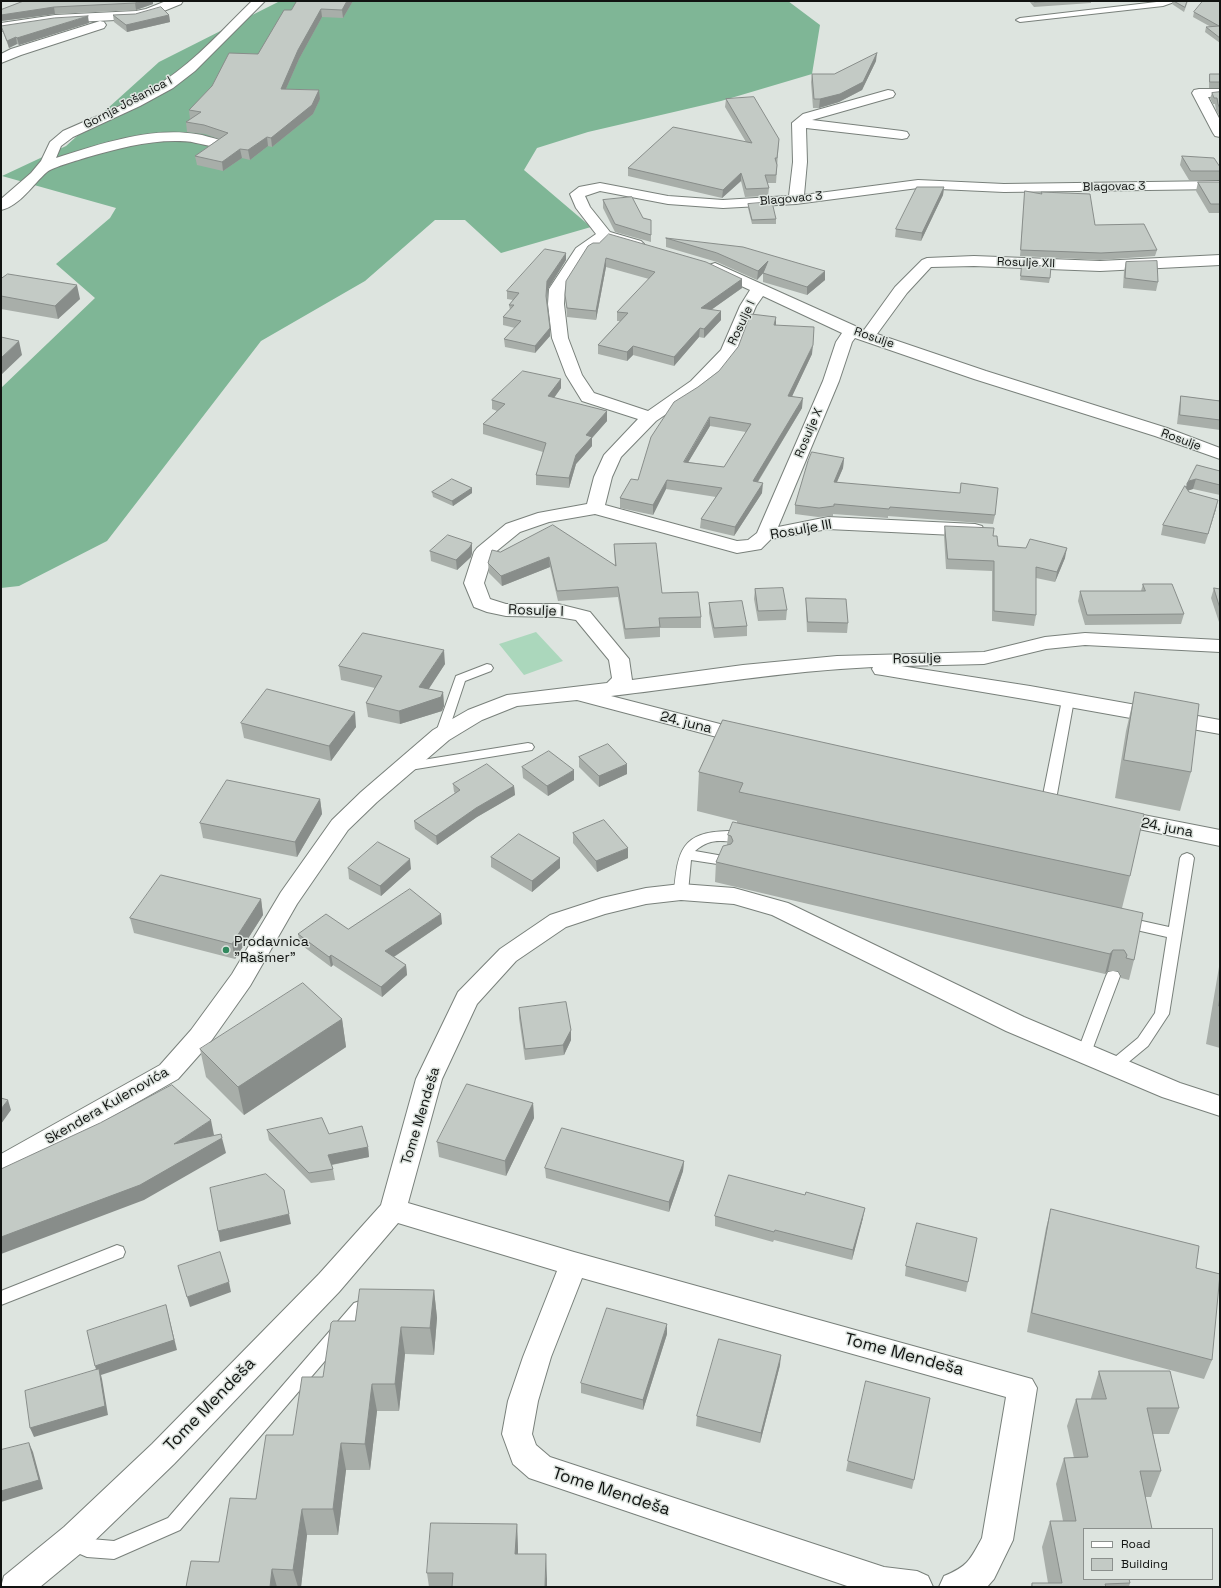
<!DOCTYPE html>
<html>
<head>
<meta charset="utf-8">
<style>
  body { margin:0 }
  #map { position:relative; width:1221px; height:1588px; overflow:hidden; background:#dde4df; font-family:"Space Grotesk",sans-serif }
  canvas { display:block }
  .frame { position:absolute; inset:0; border:2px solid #111311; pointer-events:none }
  .legend { position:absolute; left:1083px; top:1528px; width:130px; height:52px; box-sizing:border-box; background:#dde4df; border:1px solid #8b908d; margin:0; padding:5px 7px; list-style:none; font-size:12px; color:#111311 }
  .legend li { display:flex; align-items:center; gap:8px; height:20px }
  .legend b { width:20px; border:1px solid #8b908d }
</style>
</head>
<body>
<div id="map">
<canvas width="1221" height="1588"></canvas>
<div class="frame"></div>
<ul class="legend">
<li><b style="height:5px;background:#fff"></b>Road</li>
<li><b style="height:11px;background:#c3cac5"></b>Building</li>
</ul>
</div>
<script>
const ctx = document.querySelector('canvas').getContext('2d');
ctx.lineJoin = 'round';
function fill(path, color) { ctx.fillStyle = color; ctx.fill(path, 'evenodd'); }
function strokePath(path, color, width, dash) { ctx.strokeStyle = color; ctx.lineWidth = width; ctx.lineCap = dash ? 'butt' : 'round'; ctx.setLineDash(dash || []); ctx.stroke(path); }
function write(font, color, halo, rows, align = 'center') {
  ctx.font = font + ' "Space Grotesk",sans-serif'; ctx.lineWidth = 3; ctx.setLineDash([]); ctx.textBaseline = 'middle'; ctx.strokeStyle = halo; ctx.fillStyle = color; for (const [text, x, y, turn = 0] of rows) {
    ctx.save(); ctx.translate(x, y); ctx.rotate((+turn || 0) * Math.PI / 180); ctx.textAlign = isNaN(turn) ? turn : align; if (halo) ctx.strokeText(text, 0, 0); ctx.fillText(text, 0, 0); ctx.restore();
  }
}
fill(new Path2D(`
  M536,632L563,661L524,675L499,644Z`), '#abd7bc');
fill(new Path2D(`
  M280,1H788L820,25L812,74L721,101L588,132L537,148L524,170L591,227L501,253L465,220H435L365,281L261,341L107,541L19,586L1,588V388L95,298L56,264L110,218L116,208L2,176L66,146L159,62Z`), '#7fb696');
const service = new Path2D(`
  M1165,1H1177L1163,6L1020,22L1016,20L1020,18Z
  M487,664L491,665L493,668L491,671L465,681L447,735L445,738L441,739L437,738L435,735L456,676Z
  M1068,696L1072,697L1074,700L1055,805L1053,808L1048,809L1043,808L1041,805L1062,700L1064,697Z
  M528,743L532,744L534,747L532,750L404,771L399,770L398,767L399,764L404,763Z
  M728,831L749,834L751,837L749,840C728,846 715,833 695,851L729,857L731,860L729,863L724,865L691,860L688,892L686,895L681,897L676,895L674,892C678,851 681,832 728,831Z
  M1187,853L1192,855L1194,858L1169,1014L1148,1046L1119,1070L1114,1072L1109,1070L1107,1066L1109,1062L1138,1038L1155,1013L1167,937L1119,926L1117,922L1119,918L1124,917L1169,927L1180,858L1182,855Z
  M1113,971L1118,972L1120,976L1091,1053L1089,1057L1084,1059L1079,1057L1077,1053L1106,976L1108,972Z
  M117,1245L123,1247L125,1252L123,1257L1,1305V1291Z
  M360,1301L366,1303L368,1308L366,1313L180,1530L114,1559L87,1557L80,1554L69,1544L66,1538L69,1532L75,1529L81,1532L91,1539L114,1541L168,1518L354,1303Z`);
const minor = new Path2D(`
  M166,1H183L181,4L154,15L136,19L55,23L1,31V23L55,15L136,11L146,9Z
  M252,1H265L195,71L173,88L140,106L73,137L61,146L56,158C100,144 150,127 196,134C204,135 212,138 220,140L222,143L220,146C212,148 204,144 196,143C189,141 182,141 175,141C145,141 116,149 88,157C79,160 53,167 47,172C33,184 20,206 1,210V199L31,173L41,161L50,142L63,131C96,116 135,102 164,81C197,59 224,28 252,1Z
  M100,21L104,22L106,25L104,28L21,55L1,63V54L11,49Z
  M1199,89H1220V97H1208L1220,120V137L1215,136L1213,133L1192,93L1194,90Z
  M888,90L893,91L895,94L893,97L812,120L902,131L907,132L909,135L907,138L902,139L806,128L807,162L804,195L918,180L1004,184L1220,181V189L1004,192L918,188L796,204L723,208L668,204L600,191L585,196L590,207L610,232L641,241L644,244L641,247L636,249L607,240L587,254L565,289L564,304L568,338L582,375L594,393L648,411L691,381L721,350L740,306L750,290L709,271L707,268L709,265L715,263L864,330L895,287L922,260L927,258L974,256L1100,261L1220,255V265L1100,271L974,266L931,267L907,293L877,334L986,371L1167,428L1220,448V459L1155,436L974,379L855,338L852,342L839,381L778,527L828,517L975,524L982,526L984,530L982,534L975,536L828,529L771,539L761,549L737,553L595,514L549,522L520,532L493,554L484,583L490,599L506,604H558L590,612L629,659L632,680L743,665L837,656L984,652L1045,637L1085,633L1220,640V652L1085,645L1046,649L984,664L901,666L1030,686L1220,720V734L1030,700L882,675L875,674L872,669L873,667C785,671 698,686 611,696L755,733L758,738L755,743L747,745L577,700L517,706L482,720L449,740L377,802L348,830L297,904L250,986L209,1044L178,1079L10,1175L1,1178V1154L160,1065L191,1030L232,974L281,892L332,820L361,792L433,730L468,710L507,695L607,683L612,678L609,660L576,620L558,617L506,616L487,612L474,607L464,583L474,552L477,548L506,524L538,513L587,504L594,477L604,455L638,419L582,401L566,375L552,338L548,304L549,289L576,248L596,234L576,208L570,194L579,187L600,183L668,196L723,200L789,196L793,162L792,123L803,114ZM763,296L842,333L836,342L823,381L757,533L748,540L737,541L605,505L612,477L621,457L656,421L703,389L735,356L756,306Z
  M1113,809L1220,830V846L1105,822L1102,817L1105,812Z
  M681,884L734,888L788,903L1024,1017L1180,1083L1220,1096V1116L1162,1097L1006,1031L772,915L734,904L681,900L646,904L605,914L566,927L516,961L477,1004L442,1079L408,1203L574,1252L1032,1379L1037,1388L1013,1540L994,1579L987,1587H939L944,1576C968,1566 970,1560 982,1538L1006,1397L582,1278L551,1357L538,1401L532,1434L536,1445L550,1457L884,1567L917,1571L928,1576L933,1587H850L529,1478L513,1464L502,1434L508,1401L523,1357L557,1271L398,1223L339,1292L174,1464L86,1549L40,1587H1L4,1576L64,1527L152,1444L319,1274L381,1205L416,1079L458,992L500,949L550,915L602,898L646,888Z`);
strokePath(service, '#79807b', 2);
strokePath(minor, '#79807b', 2);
fill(service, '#fff');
fill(minor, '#fff');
fill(new Path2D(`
  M24,1H153V4L136,10L55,14L1,21V10Z
  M353,1L343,18L322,17L299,59L286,89L319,90L320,99L313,114L272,147L268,146L250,160L242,158L223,171L197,165L195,156L219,139L205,134L187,132L186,122L190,119L189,110L258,54L291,10Z
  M1029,1H1091V3L1034,7Z
  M1172,1H1188L1184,12L1172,4Z
  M1220,1V43L1205,32L1206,27H1211L1193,17L1194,12Z
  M135,14L169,15L170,22L127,32L114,22L113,15Z
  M89,23L19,45L17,44L9,48L3,32L1,26Z
  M876,61L862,90L839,102L819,108H813L811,82L812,74H834Z
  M1210,74H1220V88H1209V80Z
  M1220,92V117L1216,110L1215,104H1213L1210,98L1212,93Z
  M726,99L779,139L776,183H767L769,188L768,196L745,197L741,181L722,198L628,176V168L746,142L725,107Z
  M1182,156L1220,167V180H1189L1180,165Z
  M1198,182H1220V213H1209L1196,191Z
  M944,187L943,195L921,241L895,237L896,229Z
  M1025,191L1041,194V192L1095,225L1157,250L1155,256L1100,260L1020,256Z
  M603,200L643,218L651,220V242L615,232L603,208Z
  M748,204L776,219V224H752L748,208Z
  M666,238L825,280L807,295L763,282V273L757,280L717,262L666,247Z
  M588,246L742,279V288L711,310L721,320L704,338L699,337L674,366L633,355L627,361L598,354V345L620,321H617V312L649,279L606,267L596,320L567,317L566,304L565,295Z
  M566,260L548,289L547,300L550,328V336L535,353L505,347L504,339L515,328L503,325V317L510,310L509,305L513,300L507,299V291Z
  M1126,262L1158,282L1156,291L1123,288L1124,271Z
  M1022,265L1050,278L1049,283L1020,280Z
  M1,279L80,299L58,319L1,309Z
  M776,325L812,354L792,396L802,408L758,482L762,493L734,536L700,528L701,519L716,497L666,489L653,515L620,508V498L638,480L698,387L719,371ZM710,426L746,432L724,467L688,462Z
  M561,379V388L554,398L607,411V421L592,438V446L576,464L569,488L536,485V475L543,452L483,434V424L497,411L492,409V400Z
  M1181,396L1220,401V430L1177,424L1179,406Z
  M844,458L843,468L837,482L995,515L993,524L888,516V518L833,514V516L818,517L795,514V505Z
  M1197,465L1220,471V495L1193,489L1188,490L1189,492L1216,509L1205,544L1161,535L1163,525L1186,487Z
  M472,488V493L453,506L433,497L432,492Z
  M945,526L993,536L998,546L1065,558L1055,582L1036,578V615L1034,626L992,621V571L946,569L944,536Z
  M472,543V553L471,557L457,570L431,561L430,551Z
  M614,544L662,593L701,617V628H660V637L625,639L618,597L558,601L550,567L502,586L489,573L488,563L500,552L615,565Z
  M1143,584L1184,614L1181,624L1085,625L1078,601L1080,591H1141Z
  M1214,588L1220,589V622H1219L1211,598Z
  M755,589L787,610L786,620L758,621L754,599Z
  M806,598L848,623L847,633L807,632L806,608Z
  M709,603L747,626V636L714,638L709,613Z
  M445,664L428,689L443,692L444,706L442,711L400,724L368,717L366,703L375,688L341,680L339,666Z
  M1135,692L1191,772L1180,811L1115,798L1126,731Z
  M723,720L1130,876L1122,908L1134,960L1129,980L1121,978V975L1118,971H1108L1105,974L715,882L716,862L727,845L728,835L737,823V821L697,811L699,772Z
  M241,723L356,727L331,761L244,738Z
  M579,757L627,774L599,787L579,767Z
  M522,767L574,780L548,796L523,778Z
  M453,784L514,786L515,795L477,817L437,845L415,829L414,821L455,793L454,792Z
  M320,799L322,814L297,857L203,838L200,823Z
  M573,833L628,858L597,872L573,843Z
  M491,857L560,858V868L532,892L491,867Z
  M348,868L411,869L381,896L349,879Z
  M261,899L263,915L235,959L134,933L130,918Z
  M442,924L394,957L406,965L407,975L382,997L333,965L331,967L300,944L298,934L348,929Z
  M1220,961V1048L1206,1044Z
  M519,1008L571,1030V1040L564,1055L525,1060L519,1018Z
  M342,1019L346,1047L244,1115L206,1077L200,1049Z
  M533,1103L534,1118L506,1176L439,1157L437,1142Z
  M267,1130L329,1134L368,1147L369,1157L332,1165L333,1169L335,1180L311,1183L269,1140Z
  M684,1161L683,1171L669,1212L546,1178L545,1168Z
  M805,1195L863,1218L852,1260L774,1240L773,1242L715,1226V1216Z
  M1051,1209L1196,1268L1212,1360L1204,1379L1027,1332L1046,1228Z
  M977,1238L966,1292L905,1276L906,1266Z
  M434,1290L437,1318L434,1355L405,1354L399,1411H377L370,1470H346L338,1535H307L301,1587H186L219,1562L293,1435L323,1377L355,1321Z
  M667,1334L643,1410L581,1393V1383Z
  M780,1365L760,1443L696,1426L697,1416Z
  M1099,1371L1179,1408L1169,1434H1153L1161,1471L1151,1497H1145L1084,1529L1130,1583L1129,1587H1031L1032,1583H1048L1042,1547L1050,1521H1063L1056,1484L1064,1458H1074L1067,1426L1076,1399H1091V1398Z
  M848,1461L914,1480L912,1489L846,1471Z
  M517,1524L518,1554L547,1579V1587H429L427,1573Z`), '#a8aea9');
fill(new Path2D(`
  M142,1H153V4L136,10L135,3Z
  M347,1H353L343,18L342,10Z
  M54,7L55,14L1,21V15Z
  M321,9L322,17L299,59L282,98L281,89L298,50Z
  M169,15L170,22L127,32L126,25Z
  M88,16L89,23L19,45L17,38Z
  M16,37L17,44L9,48L7,41Z
  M877,53L876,61L862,90L839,102L819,108L820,99Z
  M319,90L320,99L313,114L272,147L271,138Z
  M267,137L268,146L250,160L248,150Z
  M240,149L242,158L223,171L222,162Z
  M741,173V181L722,198L723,190Z
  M944,187L943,195L921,241L922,233Z
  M566,253V260L548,289L547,304V281Z
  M606,258V267L596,320V311Z
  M768,261L767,269L757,280L758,271Z
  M825,271V280L807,295V287Z
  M742,279V288L701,317V308Z
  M77,285L80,299L58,319L55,306Z
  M721,311V320L704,338V329Z
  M776,317V326L774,325Z
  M550,328V336L535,353V346Z
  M700,328L699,337L674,366V357Z
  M19,341L22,355L1,375V358Z
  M813,345L812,354L788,405V396Z
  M633,346V355L627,361V352Z
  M561,379V388L548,406V396Z
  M803,398L802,408L752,491L753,481Z
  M607,411V421L592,438V446L576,464L569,488V478L576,455L586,435Z
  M710,417V426L683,471L684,462Z
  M844,458L843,468L833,491L834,482Z
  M1196,479L1193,489L1187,491L1184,493L1187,484L1189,481Z
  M667,480L666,489L653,515V505Z
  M763,483L762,493L734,536L735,527Z
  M472,488V493L453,506L452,501Z
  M1218,500L1216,509L1205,544L1208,534Z
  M472,543V553L471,557L457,570L456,560Z
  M1067,548L1065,558L1055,582L1057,572Z
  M549,557L550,567L502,586L501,576Z
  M444,650L445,664L421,701L419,687Z
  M443,692L444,706L442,711L400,724L399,711Z
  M355,712L356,727L331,761L329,746Z
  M627,764V774L599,787V776Z
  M574,770V780L548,796L547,786Z
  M514,786L515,795L477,817L437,845L436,836L476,808Z
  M320,799L322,814L297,857L295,842Z
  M628,848V858L597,872L596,861Z
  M560,858V868L532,892V881Z
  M410,859L411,869L381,896L380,886Z
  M261,899L263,915L235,959L232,944Z
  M441,914L442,924L386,962L385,951Z
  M1113,950L1108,971L1105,974L1110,954Z
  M331,955L333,965L331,967L329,957Z
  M406,965L407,975L382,997L381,987Z
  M342,1019L346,1047L244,1115L238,1087Z
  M571,1030V1040L564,1055L563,1045Z
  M8,1100L11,1110L1,1124V1109Z
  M533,1103L534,1118L506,1176L505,1161Z
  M211,1120L214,1135L178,1159L174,1144Z
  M222,1138L226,1153L144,1200L1,1254V1237Z
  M368,1147L369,1157L330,1165L328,1155Z
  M684,1161L683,1171L669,1212V1202Z
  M865,1208L863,1218L852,1260L853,1250Z
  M289,1214L291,1224L220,1242L218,1231Z
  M229,1282L231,1292L190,1307L187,1297Z
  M434,1290L437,1318L434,1355L430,1328Z
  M166,1305L177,1350L101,1375L102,1379L108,1415L34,1437L30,1428L98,1376L95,1366Z
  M667,1324V1334L643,1410V1400Z
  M401,1327L405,1354L399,1411L395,1384Z
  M781,1355L780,1365L760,1443L761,1433Z
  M372,1384L377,1411L370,1470L365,1444Z
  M29,1443L33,1452L43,1489L1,1502V1491Z
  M341,1443L346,1470L338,1535L333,1509Z
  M302,1509L307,1535L301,1587H298L293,1570Z
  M517,1524L518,1550L517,1579L515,1554Z
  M546,1554L547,1579V1587H545Z
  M272,1569L277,1587H270Z`), '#888d8a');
const building = new Path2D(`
  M24,1H142L135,3L54,7L1,15V10Z
  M297,1H347L342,10L321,9L298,50L281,89L319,90L312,105L271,138L267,137L248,150L240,149L222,162L195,156L228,133L204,125L186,122L201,112L189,110L212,86L229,53L258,54L284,10H291Z
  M1033,1H1058L1035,2Z
  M1174,1H1187L1185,7Z
  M1203,1H1220V38L1206,27L1219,26L1194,12Z
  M161,7L169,15L126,25L113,15L135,14Z
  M88,16L17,38L16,37L7,41L1,26L54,18Z
  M877,53L863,82L840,94L820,99H814L812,74H834Z
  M1210,74H1220V82H1210Z
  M1220,92V109L1218,104L1217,98H1214L1212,93Z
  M754,97L779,139L777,158H775L777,165L776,175H765L769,188L746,189L741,173L723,190L628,168L673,127L752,143L726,99Z
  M1182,156L1214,158L1220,167V171H1191Z
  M1198,182H1220V204H1211Z
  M917,187H944L922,233L896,229Z
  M1025,191L1042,194L1041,192L1090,194L1095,225L1144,224L1157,250L1101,253L1021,250Z
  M632,197L643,218L651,220V235L615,224L603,200Z
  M772,202L776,219L752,220L748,204Z
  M609,234L706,262L742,279L701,308L721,311L704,329L700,328L674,357L633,346L627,352L598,345L628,313L617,312L655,272L606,258L596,311L567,308L565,295L566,281L588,246L593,243H599Z
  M666,238L743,247L825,271L807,287L763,273L768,261L758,271L717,253Z
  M545,249L566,253L547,281L546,296L550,328L535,346L504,339L521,321L503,317L514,305H509L519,293L507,291Z
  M1157,261L1158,282L1125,278L1126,262Z
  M1022,265L1051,266L1050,278L1021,276Z
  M8,274L77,285L55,306L1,296V279Z
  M751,314L776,317L774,325L814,327L813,345L788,396L803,398L753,481L763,483L735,527L701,519L722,488L667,480L653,505L620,498L631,479L638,480L651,437L674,402L698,387L719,371L738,347ZM710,417L751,424L724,467L684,462Z
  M1,337L19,341L1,358Z
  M523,371L561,379L548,396L607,411L586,435L592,437L576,455L569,478L536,475L546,443L483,424L505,404L492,400Z
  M1181,396L1220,401V420L1180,415Z
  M812,452L844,458L834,482L960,493L961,483L998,488L995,515L890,507L889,509L834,504V506L819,508L795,505L808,461Z
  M1197,465L1220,471V485L1196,479L1189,481L1187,484Z
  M452,479L472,488L452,501L432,492Z
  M1185,486L1189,492L1218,500L1208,534L1163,525Z
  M553,525L616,566L614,544L656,543L662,593L698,592L701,617L659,618L660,627L625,629L618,587L557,591L549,557L501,576L488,563L492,550L500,552Z
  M945,526L994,528L993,536H997L998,546L1026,548L1030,539L1067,548L1057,572L1036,567V615L994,611V561L948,559Z
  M448,535L472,543L470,547L456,560L430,551Z
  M1143,584H1172L1184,614L1087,615L1080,591H1145Z
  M783,588L787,610L758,611L755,589Z
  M1214,588L1220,589V608Z
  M806,598L846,599L848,623L808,622Z
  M742,601L747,626L714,628L709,603Z
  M363,633L444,650L419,687L443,692L441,697L399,711L366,703L382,676L339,666Z
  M267,689L355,712L329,746L241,723Z
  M1135,692L1199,704L1191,772L1124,760Z
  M723,720L1144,814L1130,876L739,792L743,783L699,772Z
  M608,744L627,764L599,776L579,757Z
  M549,751L574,770L547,786L522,767Z
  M487,764L514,786L476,808L436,836L414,821L460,790L453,784Z
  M227,780L320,799L295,842L200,823Z
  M604,820L628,848L596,861L573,833Z
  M733,822L1143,913L1134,960L1126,958L1127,955L1124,950H1113L1110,954L716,862L723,846L731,844L733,841L731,836L728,835Z
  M519,834L560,858L532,881L491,857Z
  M378,842L410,859L380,886L348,868Z
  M161,875L261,899L232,944L130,918Z
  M410,889L441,914L385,951L406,965L381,987L331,955L329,957L298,934L326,914L348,929Z
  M303,983L342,1019L238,1087L200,1049Z
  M1220,997V1006H1219Z
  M566,1002L571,1030L563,1045L525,1049L519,1008Z
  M467,1084L533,1103L505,1161L437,1142Z
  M172,1085L211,1120L174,1144L221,1134L222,1138L140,1185L1,1237V1169L100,1123Z
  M1,1098L8,1100L1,1109Z
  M322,1118L329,1134L362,1126L368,1147L328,1155L333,1169L309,1173L267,1130Z
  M562,1128L684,1161L669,1202L545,1168Z
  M266,1174L284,1190L289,1214L218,1231L210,1188Z
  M729,1175L805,1195L806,1192L865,1208L853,1250L775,1230L774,1232L715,1216Z
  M1051,1209L1199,1246L1196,1268L1220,1274L1212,1360L1032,1313Z
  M917,1223L977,1238L968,1282L906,1266Z
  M220,1252L229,1282L187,1297L178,1266Z
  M360,1289L434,1290L430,1328L401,1327L395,1384H372L365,1444L341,1443L333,1509H302L293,1570L272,1569L270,1587H186L191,1561L219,1562L230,1498L256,1499L266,1435H293L302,1377H323L331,1323L333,1321H355Z
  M166,1305L174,1340L95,1366L87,1331Z
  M607,1308L667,1324L643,1400L581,1383Z
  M719,1339L781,1355L761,1433L697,1416Z
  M99,1369L105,1406L30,1428L25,1391Z
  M1099,1371H1170L1179,1408H1147L1161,1471H1140L1152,1529H1084V1579H1129L1130,1583L1105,1584L1106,1587H1032V1583H1062L1050,1521H1076L1064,1458L1088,1457L1076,1399H1106Z
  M866,1381L930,1398L914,1480L848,1461Z
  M29,1443L39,1480L1,1491V1450Z
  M431,1523L517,1524L515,1554H546L545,1587H452L453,1573H427Z`);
fill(building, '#c3cac5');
strokePath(building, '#888d8a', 1);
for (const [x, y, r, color] of [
  [226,950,4,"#31895e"]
]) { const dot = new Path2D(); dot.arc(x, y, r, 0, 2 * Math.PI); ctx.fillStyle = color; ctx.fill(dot); strokePath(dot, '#dde4df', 1.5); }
write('12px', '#111311', '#dde4df', [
  ["Gornja Jošanica I",128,103,-28],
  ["Blagovac 3",1114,187,-1],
  ["Blagovac 3",791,199,-5],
  ["Rosulje XII",1026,263,2],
  ["Rosulje I",742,323,-65],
  ["Rosulje",874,338,19],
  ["Rosulje X",809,433,-67],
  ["Rosulje",1181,440,20]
]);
write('14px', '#111311', '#dde4df', [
  ["Rosulje III",801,530,-10],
  ["Rosulje I",536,611,2],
  ["Rosulje",917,659,-1],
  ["24. juna",686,723,14],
  ["24. juna",1167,828,11],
  ["Skendera Kulenovića",107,1106,-30],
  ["Tome Mendeša",421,1116,-73]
]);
write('14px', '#111311', '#dde4df', [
  ["Prodavnica",234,942],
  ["\"Rašmer\"",234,958]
], 'left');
write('17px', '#111311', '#dde4df', [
  ["Tome Mendeša",904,1355,15],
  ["Tome Mendeša",210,1405,-46],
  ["Tome Mendeša",611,1492,18]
]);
</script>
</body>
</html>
